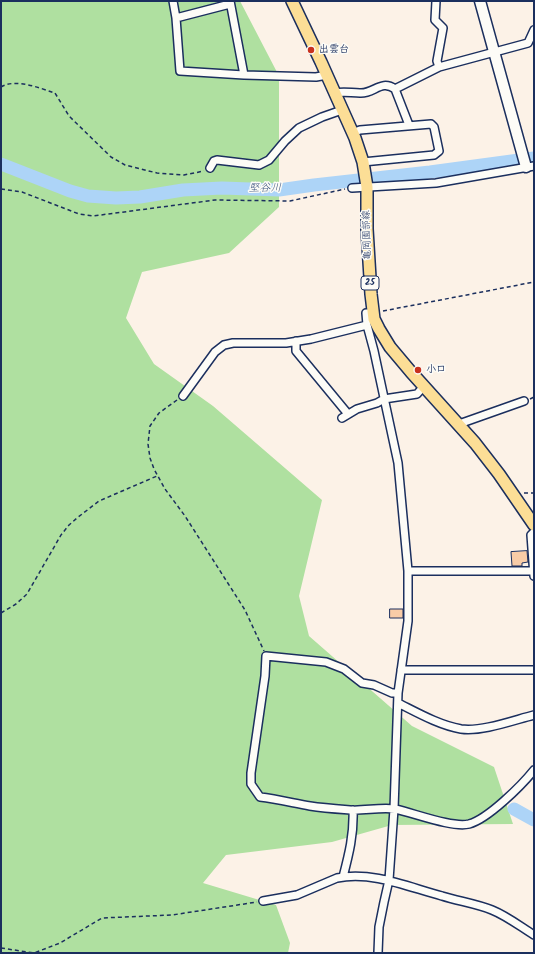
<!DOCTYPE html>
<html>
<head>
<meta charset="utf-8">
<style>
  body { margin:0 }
  #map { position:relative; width:535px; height:954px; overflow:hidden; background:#fcf2e7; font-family:Kalam,sans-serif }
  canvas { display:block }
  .frame { position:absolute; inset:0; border:2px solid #1b2f5e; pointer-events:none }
</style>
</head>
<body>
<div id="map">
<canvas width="535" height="954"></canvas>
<div class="frame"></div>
</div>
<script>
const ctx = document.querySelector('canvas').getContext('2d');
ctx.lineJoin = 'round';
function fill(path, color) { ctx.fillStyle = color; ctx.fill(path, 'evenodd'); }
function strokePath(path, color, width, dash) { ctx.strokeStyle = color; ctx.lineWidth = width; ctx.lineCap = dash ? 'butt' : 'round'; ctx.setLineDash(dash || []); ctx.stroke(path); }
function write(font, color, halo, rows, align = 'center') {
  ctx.font = font + ' Kalam,"Klee One",sans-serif'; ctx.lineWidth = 3; ctx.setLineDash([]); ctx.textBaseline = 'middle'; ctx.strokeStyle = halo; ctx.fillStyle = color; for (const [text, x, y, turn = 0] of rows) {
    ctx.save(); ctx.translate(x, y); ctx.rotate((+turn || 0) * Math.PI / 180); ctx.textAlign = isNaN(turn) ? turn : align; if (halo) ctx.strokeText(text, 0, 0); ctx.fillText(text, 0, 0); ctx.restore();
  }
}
fill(new Path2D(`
  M1,1H240L279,76V207L229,253L142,272L126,318L154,364L213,406L322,500L299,596L309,636L412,726L494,767L513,824L392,825L332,842L226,855L203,883L276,905L290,943L288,953H1Z`), '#afe0a0');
strokePath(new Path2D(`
  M1,164L70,191L88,196L116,198L140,197L183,190L222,188L279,190L314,185L430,172L534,158
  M514,809L534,820`), '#add4f7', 13);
const building = new Path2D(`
  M527,551L528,562L522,563V566H512L511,552Z
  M390,609H403V618H390Z`);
fill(building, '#f8cca7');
strokePath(building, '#1b2f5e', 1);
const street = new Path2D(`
  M173,1L176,18L180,71L244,75L316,77L327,75
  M230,1L244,75
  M436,1L435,20L443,28L437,61L439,67
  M176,18L230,4
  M395,89L409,125
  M335,93C344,91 351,93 360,93C374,94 381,79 395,89L439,67L528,43L534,30
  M352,133L360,130L431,124L434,127L439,151L434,155L363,162
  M210,168L214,161L217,160L259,165L269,160L285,141L299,128L322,117L342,110
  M352,188L436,183L534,166
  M373,313H366L367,325L374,351L398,463L408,571V621L398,693L394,809L389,880L384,902L379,927L378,953
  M296,341V351L348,414
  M183,396L215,352L224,345L233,343H286L311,339L367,325
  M342,418L357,409L377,403L384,399L417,394L424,386
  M459,424L524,401
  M534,532L531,535L534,576
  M408,571H533
  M401,670H534
  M398,693H392L374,685L362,683L344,669L326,662L266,656L265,676L251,773V784L260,797C277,799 293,803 310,806C323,808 337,809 350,810C365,811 379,807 395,809C414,813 452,828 469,824C488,819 522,785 534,770
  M398,703C418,713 439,725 461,729C482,732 514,720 534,715
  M343,877C349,854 354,834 353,810
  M263,901L297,895L337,878C373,871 408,887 442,896C458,901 477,904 492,910C507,916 521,927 534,935`);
const secondary = new Path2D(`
  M480,1L526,167`);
const primary = new Path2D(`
  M292,1L321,62L355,138L363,162L367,187V229L371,294L374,319L379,329L390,347L411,372L475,443L499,474L534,525`);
strokePath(street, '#1b2f5e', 10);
strokePath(secondary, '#1b2f5e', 13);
strokePath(primary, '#1b2f5e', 14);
strokePath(new Path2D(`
  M1,87C16,78 39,88 55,93L69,116L111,157L125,165L157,173L184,175L204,171
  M1,189L22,192L79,214L93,216L215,200L290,201L345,189
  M383,311L534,282
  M530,399L534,397
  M177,400L159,413L150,426L148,444L150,458L154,469L165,489L185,516L245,610L264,651
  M524,493H534
  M1,613L16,604L27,594L61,535L69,525L77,518L99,501L157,476
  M1,948L34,953L60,943L102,918L172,915L257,902`), '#1b2f5e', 1.5, [4, 3]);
strokePath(street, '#fdfcf7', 7);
strokePath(secondary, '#fdfcf7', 10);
strokePath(primary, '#fcde96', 11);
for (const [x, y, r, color] of [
  [311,50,4,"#c8321e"],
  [418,370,4,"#c8321e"]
]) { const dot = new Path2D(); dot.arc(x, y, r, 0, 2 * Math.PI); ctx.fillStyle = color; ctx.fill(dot); strokePath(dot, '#fdfcf7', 1.5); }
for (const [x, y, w] of [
  [370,283,18]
]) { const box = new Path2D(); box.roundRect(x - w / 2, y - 7, w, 14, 3); ctx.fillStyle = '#fdfcf7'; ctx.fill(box); strokePath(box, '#1b2f5e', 1); }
write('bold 9px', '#1b2f5e', null, [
  ["25",370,283]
]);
write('bold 10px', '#1b2f5e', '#fdfcf7', [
  ["出雲台",319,50],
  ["小口",426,370]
], 'left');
write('10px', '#1b2f5e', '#fdfcf7', [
  ["亀岡園部線",368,235,-92]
]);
write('italic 11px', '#405884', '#fdfcf7', [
  ["堅谷川",265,189]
]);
</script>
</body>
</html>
